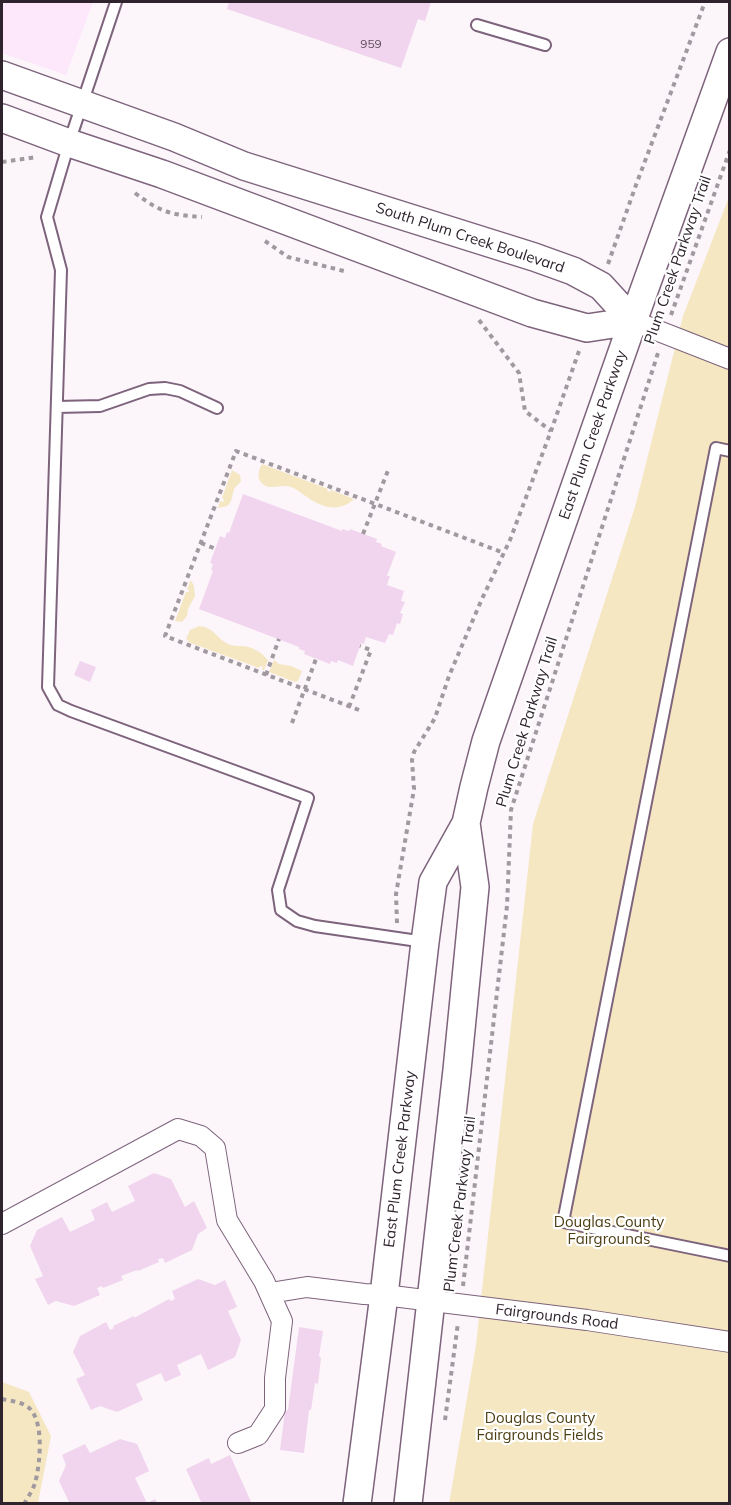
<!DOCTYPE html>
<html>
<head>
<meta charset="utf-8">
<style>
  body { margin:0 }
  #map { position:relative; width:731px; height:1505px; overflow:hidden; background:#fcf6fb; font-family:Mulish,sans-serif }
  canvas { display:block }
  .frame { position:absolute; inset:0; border:3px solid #2f242e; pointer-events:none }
</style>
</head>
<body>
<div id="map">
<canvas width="731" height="1505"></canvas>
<div class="frame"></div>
</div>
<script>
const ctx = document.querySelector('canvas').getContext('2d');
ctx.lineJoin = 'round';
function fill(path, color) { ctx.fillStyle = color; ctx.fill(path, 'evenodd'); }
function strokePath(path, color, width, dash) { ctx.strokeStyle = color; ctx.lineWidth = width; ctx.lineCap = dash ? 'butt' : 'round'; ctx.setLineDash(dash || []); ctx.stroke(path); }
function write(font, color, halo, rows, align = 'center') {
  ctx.font = font + ' Mulish,sans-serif'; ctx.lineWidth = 4.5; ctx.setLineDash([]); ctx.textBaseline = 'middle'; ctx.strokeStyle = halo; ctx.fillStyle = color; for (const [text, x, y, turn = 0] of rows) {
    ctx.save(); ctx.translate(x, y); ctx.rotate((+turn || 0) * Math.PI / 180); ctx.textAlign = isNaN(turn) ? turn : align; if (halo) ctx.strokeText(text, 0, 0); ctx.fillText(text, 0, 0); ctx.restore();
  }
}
fill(new Path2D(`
  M2,2H93L66,75L2,53Z`), '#fde7fb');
fill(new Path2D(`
  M729,197V1503L449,1504L476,1345L533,824L635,507L683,316Z
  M262,464L328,489L327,491L329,492L331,490L354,499C339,513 322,508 307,497C302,494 297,489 291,487C283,484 271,490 264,485C256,480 258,471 262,464Z
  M232,470L240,475L241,481L234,489L231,501L229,504L227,506L218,508L220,501L223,502L224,500L222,498Z
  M191,580L194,586L195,596L188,609L187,616L182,622L175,621L186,592H189V590L187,589Z
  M199,626C215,628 216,638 228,644C233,646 237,646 243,646C253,647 261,652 268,660L264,670H262L263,667L260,666L259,668L188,642V640L186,639L190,630Z
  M274,660L279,664L291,666L302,671L298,681L295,682L269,672Z
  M2,1382L29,1392L51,1436L38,1503H2Z`), '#f4e7c2');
fill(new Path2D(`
  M229,2H431L425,21L418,19L401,68L227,9Z
  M243,494L342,531V529L349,531L350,529L377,539L376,542L382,544L381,546L396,552L387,576H390L387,585L404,591L401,601L405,602L400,613L403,614L400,624L397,623L393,635L389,634L385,643L366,637L364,644L361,643L353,666L338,660L337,663L331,661L330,664L304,654L305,651L299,649V647L199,609L213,571L211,570L213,564L210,563L220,536L225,538L227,532L229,533Z
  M80,661L96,667L90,682L74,675Z
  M154,1173L171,1179L185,1207L194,1201L207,1228L198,1234L192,1250L165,1263L163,1258L158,1259L159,1262L138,1271L137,1270L121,1276L123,1280L103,1288L102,1286L97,1288L100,1295L74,1306L56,1301L48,1305L35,1279L43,1276L30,1246L37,1230L62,1217L70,1232L95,1220L91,1210L107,1202L112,1212L135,1201L128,1186Z
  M198,1279L215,1285L225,1280L237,1307L228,1311L241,1340L235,1357L208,1370L201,1354L177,1365L181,1375L165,1382L161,1373L136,1384L143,1400L117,1412L100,1406L91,1410L76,1379L85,1375L73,1352L80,1336L106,1322L110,1330L114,1328L113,1326L134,1316V1318L169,1299L171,1301L175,1299L172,1291Z
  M299,1327L323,1331L319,1356L321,1358L318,1384L315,1383L311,1410H309L304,1453L280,1450L285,1411L288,1410Z
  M120,1439L137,1444L149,1471L135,1478L147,1503L155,1499L158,1504H70L59,1481L66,1465L62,1455L85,1444L90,1453Z
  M230,1455L252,1504H202L186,1469L209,1458L211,1464Z`), '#f1d4ee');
const lane = new Path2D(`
  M116,2L69,143L47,217L61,270L48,687L58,705L71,711L308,798L278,890L281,910L297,921L315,926L425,942
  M477,25L545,45
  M57,407L100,406L149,389L165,388L180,391L217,408
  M730,451L716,448L563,1222L730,1256`);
const street = new Path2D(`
  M633,321L730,359
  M2,1224L178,1129L201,1136L215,1148L227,1220L264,1281L282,1321L275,1378V1409L258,1435L238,1443
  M270,1293L307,1287L364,1294L384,1295L587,1320L730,1342`);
const secondary = new Path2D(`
  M2,75L174,137L244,166L534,257L573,271L601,286L633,321
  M2,118L69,143L162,174L532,313L587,328L633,321
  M357,1504L384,1295L425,942L433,882L466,823L474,787L486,741L502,695L633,321L730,52
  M408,1504L457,1070L475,887L466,823`);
strokePath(lane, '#7d637b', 14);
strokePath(street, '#7d637b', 22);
strokePath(secondary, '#7d637b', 30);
strokePath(new Path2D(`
  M2,162L37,157
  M135,193C160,212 171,215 202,217
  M265,241L288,257L344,271
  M608,264L636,185L705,2
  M671,315L730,150
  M479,320L519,373L525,411L551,431
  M363,534L389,468
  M201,543L216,549
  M266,675L279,639
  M349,707L371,650L360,646
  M359,710L165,636L236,451L504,553
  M292,723L316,659
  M397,923L396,894L414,789L412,760L414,752L435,718L449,676L481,601L510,540L551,431L579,351
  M463,1286L507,906L511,810L658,353
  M2,1399C11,1401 25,1402 31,1410C44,1425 40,1465 35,1483C33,1490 28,1497 24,1504
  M445,1420L458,1323`), '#a199a0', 4, [4.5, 4.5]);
strokePath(lane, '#fff', 10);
strokePath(street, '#fff', 20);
strokePath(secondary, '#fff', 27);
write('12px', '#60505e', null, [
  ["959",371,44]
]);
write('15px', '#2f242e', '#fff', [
  ["South Plum Creek Boulevard",470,238,18],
  ["Plum Creek Parkway Trail",678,260,-71],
  ["East Plum Creek Parkway",593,435,-71],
  ["Plum Creek Parkway Trail",527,722,-73],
  ["East Plum Creek Parkway",400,1159,-83],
  ["Plum Creek Parkway Trail",460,1204,-83],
  ["Fairgrounds Road",557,1317,7]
]);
write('15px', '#4d3f13', '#fff', [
  ["Douglas County",609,1222],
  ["Fairgrounds",609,1239],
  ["Douglas County",540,1418],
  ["Fairgrounds Fields",540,1435]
]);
</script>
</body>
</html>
